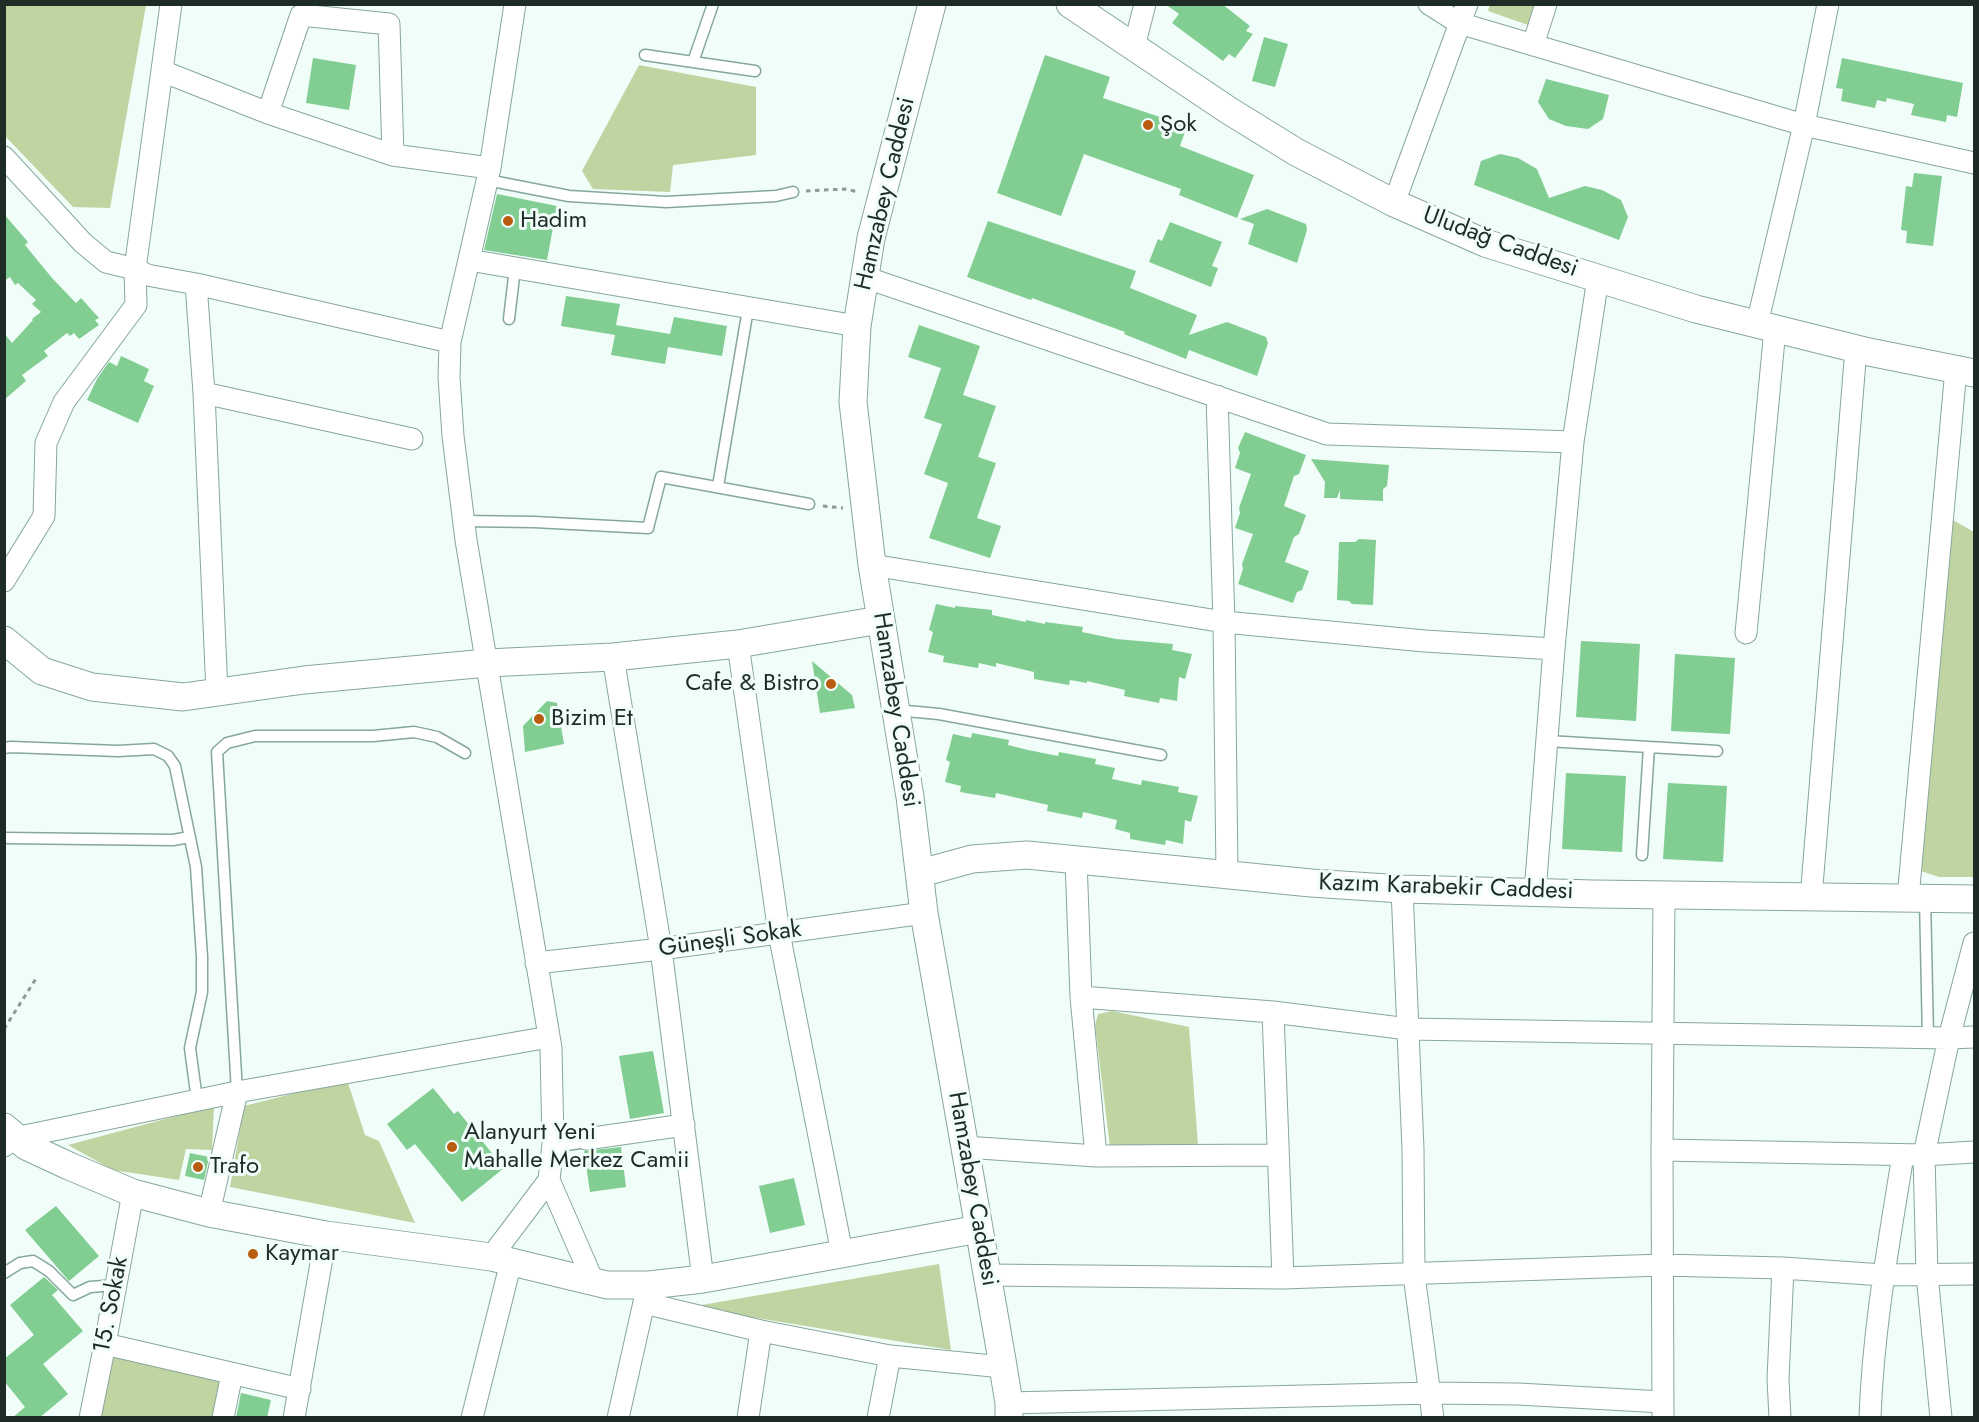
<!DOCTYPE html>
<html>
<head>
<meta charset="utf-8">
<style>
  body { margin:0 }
  #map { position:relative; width:1979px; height:1422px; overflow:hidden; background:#f0fdf9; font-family:Jost,sans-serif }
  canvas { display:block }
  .frame { position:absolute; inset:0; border:6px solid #1e2c28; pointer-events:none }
</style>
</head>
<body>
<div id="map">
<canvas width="1979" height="1422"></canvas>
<div class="frame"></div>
</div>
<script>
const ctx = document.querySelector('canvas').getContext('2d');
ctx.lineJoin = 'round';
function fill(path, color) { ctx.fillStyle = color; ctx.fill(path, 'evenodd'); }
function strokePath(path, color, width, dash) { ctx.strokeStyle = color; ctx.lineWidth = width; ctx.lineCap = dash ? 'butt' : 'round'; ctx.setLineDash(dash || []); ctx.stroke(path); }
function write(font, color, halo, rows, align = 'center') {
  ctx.font = font + ' Jost,sans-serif'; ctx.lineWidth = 6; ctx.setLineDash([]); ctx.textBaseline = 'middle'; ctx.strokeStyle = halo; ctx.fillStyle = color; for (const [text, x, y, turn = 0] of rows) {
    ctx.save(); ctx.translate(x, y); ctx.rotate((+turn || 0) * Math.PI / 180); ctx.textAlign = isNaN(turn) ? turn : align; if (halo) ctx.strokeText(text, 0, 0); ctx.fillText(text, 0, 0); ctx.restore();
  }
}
fill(new Path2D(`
  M5,4L146,5L110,208L73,207L5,136Z
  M1490,4H1534V5L1528,25L1488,11Z
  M639,65L756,87V155L673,165L670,192L593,189L582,171Z
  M1951,519L1974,532V877H1939L1921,871Z
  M1112,1011L1189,1027L1198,1145L1110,1147L1095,1025L1098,1014Z
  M347,1080L365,1135L379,1141L415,1223L230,1187L244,1106Z
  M214,1106L212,1150L186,1149L179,1180L113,1170L68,1145Z
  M939,1264L951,1350L690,1307Z
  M113,1352L221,1380L212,1417L100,1418Z`), '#c0d4a1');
fill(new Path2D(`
  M1165,4H1222L1250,26L1246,31L1253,34L1235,58L1229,54L1223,61L1172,23L1179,14Z
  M1264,37L1288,44L1275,87L1252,81Z
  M1045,55L1110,77L1103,98L1187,126L1180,146L1254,175L1237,218L1179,195L1181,189L1084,154L1061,216L997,193Z
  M313,58L356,65L349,110L306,103Z
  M1842,58L1963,83L1957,117L1947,115L1946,122L1911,115L1914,104L1887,98L1886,102L1877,100L1875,108L1841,101L1843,89L1836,88Z
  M1546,79L1609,95L1603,119L1588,129L1566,126L1549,119L1538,102Z
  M1500,154L1518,158L1537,169L1549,198L1585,186L1602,190L1621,200L1628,217L1619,240L1474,185L1481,161Z
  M1914,173L1942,176L1933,246L1906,243L1907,231L1901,230L1906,186L1912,187Z
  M497,194L557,206L547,260L484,250Z
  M1267,209L1306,224L1307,230L1297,263L1248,244L1254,224L1240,219Z
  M4,214L28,242L25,245L52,278L76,303L81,298L99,318L95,320L99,325L79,339L74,333L70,336L67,333L44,351L48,356L22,375L26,381L4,400V333L12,343L33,320L32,319L41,312L32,304L36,300L18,283L15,285L10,277L4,281Z
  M988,221L1136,271L1130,288L1197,315L1189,335L1227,322L1266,337L1268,343L1257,376L1189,350L1186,359L1124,334L1125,332L1032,298L1031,300L967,277Z
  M1170,222L1222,242L1212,266L1218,268L1211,287L1149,262L1158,239L1162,241Z
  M566,296L620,304L616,325L670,334L674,317L727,326L722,356L668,347L665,364L611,355L615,335L561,326Z
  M919,325L980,346L963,395L996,406L978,457L996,463L977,518L1001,526L990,558L929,538L948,483L924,474L942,424L924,418L941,368L908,357Z
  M121,356L149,369L144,381L154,386L138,423L87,400L97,379L109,362L117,366Z
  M1245,432L1306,455L1299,474L1294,476L1284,506L1306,515L1299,534L1294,537L1285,562L1309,571L1302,590L1297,592L1293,603L1238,584L1243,569L1242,564L1253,534L1235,528L1240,513L1239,508L1251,474L1235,468L1240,453L1238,448Z
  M1311,459L1389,465L1387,486L1383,489V501L1340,499V490L1337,498H1324L1325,482Z
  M1359,539L1376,540L1373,605L1352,604L1349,601L1337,600L1339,542H1355Z
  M936,604L955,608V606L992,610V615L1026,622V620L1045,624V622L1083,627L1082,632L1116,639L1173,644L1172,650L1192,654L1185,679L1179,677L1177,701L1160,698L1159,703L1124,696L1125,690L1087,681V683L1070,680L1069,685L1034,679V672L996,663V667L979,663L978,668L943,662L944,656L928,652L933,632L929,630Z
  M1581,641L1640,644L1636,721L1576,717Z
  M1675,654L1735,658L1730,734L1671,731Z
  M812,661L852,695L855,708L820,713Z
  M547,701L557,703L564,744L525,752L523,726Z
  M972,733L1009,740L1008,745L1028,750L1058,756L1059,752L1096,759L1095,764L1115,768L1112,779L1141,785L1142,780L1179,787L1178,792L1198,796L1191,822L1185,820L1183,844L1166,840L1165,845L1130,839V833L1115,829L1117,820L1083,812L1082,818L1047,811L1048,805L996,793L995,798L960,792L961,786L945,782L950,762L946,760L953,734L971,738Z
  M1566,773L1626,776L1622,852L1562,849Z
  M1668,783L1727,786L1723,862L1663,859Z
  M653,1051L664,1113L630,1119L619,1056Z
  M433,1088L454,1114L458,1111L504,1168L462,1202L415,1144L407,1150L387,1124Z
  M621,1147L626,1187L590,1192L584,1151Z
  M190,1153L209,1157L204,1180L185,1176Z
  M794,1178L805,1225L770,1233L759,1186Z
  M56,1206L99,1256L69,1281L25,1230Z
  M44,1277L58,1290L52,1295L83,1331L43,1364L68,1394L39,1418H12L25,1407L4,1381V1359L34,1335L10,1305Z
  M241,1393L271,1400L267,1418H236Z`), '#82ce92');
const service = new Path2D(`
  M645,55L755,71
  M693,62L713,4
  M487,180L569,196L666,202L776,196L793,192
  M509,319L515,268
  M718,486L748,309
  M464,521L534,522L648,528L661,477L809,504
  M895,710L939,714L1161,755
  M1547,741L1717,751
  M4,748L11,747L118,751L154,749L168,756L175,766L196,867L202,957V992L190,1048L197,1100
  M4,838L173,840L190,837
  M1642,855L1649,747
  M1925,898L1928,1038
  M237,1092L217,752L227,743L255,736H373L414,732L437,737L465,753
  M4,1273L20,1263L33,1261L49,1271L73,1295L90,1287L117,1285`);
const pedestrian = new Path2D(`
  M553,1144L586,1139`);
const minor = new Path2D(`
  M515,4L490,168L450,342L449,377L453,436L466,540L551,1048L553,1144L549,1180L593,1281
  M1429,4L1459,23L1804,125L1974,163
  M1533,45L1546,4
  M1134,47L1145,4
  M162,71L268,113L393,155L490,168
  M268,113L301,15L389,24L393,155
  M4,157L83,243L106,262L135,269L147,275L196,284L450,342
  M1394,203L1467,4
  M469,260L857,326
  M864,277L1327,434L1573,442
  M196,284L204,393L217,693
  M1757,324L1804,125L1828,4
  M204,393L412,439
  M1217,396L1224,622L1227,875
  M872,565L1224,622L1425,641L1554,649
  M4,581L44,516L46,443L64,402L136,305L135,269L171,4
  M1746,633L1775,329
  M738,644L779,933L842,1253
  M613,657L661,949L703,1279
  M1076,860L1081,997L1096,1156
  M1402,889L1413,1149L1414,1275L1433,1418
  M1535,892L1554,649L1573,442L1598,278
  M1811,898L1856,349
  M1908,898L1956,369
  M536,963L661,949L924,913
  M1081,997L1273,1012L1408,1029L1949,1038L1974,1037
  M1273,1012L1283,1278
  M586,1139L684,1125
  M4,1146L15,1138L237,1092L549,1037
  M965,1147L1096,1156L1278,1155
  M1662,1150L1924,1155L1974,1152
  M209,1213L237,1092
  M491,1257L549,1180
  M987,1275L1283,1278L1662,1265L1783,1268L1883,1275L1974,1274
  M644,1303L761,1331L890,1356L1003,1367
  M105,1344L300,1389
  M1009,1403L1431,1393L1518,1394L1663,1402
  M90,1418L105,1344L133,1193
  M223,1418L232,1374
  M294,1418L326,1235
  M472,1418L511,1262
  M618,1418L647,1289
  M748,1418L761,1331
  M878,1418L890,1356
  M1663,1418L1662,1150L1664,895
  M1780,1418L1778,1379L1783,1268
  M1870,1418C1873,1329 1889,1242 1903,1155
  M1941,1418L1927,1275L1924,1155L1949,1038L1974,943`);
const tertiary = new Path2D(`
  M932,4L871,238L857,326L853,402L872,565L910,797L924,913L1002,1360L1009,1403V1418
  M1070,4L1228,110L1296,152L1394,203L1485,243L1696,309L1869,352L1974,373
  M4,640L42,671L92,687L183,697L304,680L487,663L613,657L738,644L880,620
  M921,873L972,859L1027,855L1311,883L1402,889L1594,894L1974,899
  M4,1127L26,1146L69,1166L133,1193L209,1213L326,1235L491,1257L607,1285H649L703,1279L979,1229`);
strokePath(service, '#86a79d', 13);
strokePath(pedestrian, '#86a79d', 19);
strokePath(minor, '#86a79d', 23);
strokePath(tertiary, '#86a79d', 29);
strokePath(new Path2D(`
  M806,191L845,189L859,192
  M823,506L843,508
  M4,1029L37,977`), '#8d9a96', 3, [4.5, 4.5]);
strokePath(service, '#fff', 10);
strokePath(pedestrian, '#fff', 16);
strokePath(minor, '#fff', 21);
strokePath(tertiary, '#fff', 27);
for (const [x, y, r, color] of [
  [1148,125,6,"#ba5c0f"],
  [508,221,6,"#ba5c0f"],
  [831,684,6,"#ba5c0f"],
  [539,719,6,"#ba5c0f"],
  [452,1147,6,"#ba5c0f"],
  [198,1167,6,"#ba5c0f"],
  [253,1254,6,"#ba5c0f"]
]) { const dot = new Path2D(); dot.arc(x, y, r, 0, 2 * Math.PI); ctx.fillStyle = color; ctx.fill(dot); strokePath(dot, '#f0fdf9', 2); }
write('24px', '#1e2c28', '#f0fdf9', [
  ["Şok",1160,125],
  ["Hadim",520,221],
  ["Cafe & Bistro",819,684,"right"],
  ["Bizim Et",551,719],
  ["Alanyurt Yeni",464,1133],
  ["Mahalle Merkez Camii",464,1161],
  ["Trafo",210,1167],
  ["Kaymar",265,1254]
], 'left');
write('24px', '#1e2c28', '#f0fdf9', [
  ["Hamzabey Caddesi",886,194,-77],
  ["Uludağ Caddesi",1500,243,20],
  ["Hamzabey Caddesi",895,710,81],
  ["Kazım Karabekir Caddesi",1446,888,2],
  ["Güneşli Sokak",730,940,-8],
  ["Hamzabey Caddesi",972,1189,80],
  ["15. Sokak",112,1305,-79]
]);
</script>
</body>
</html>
